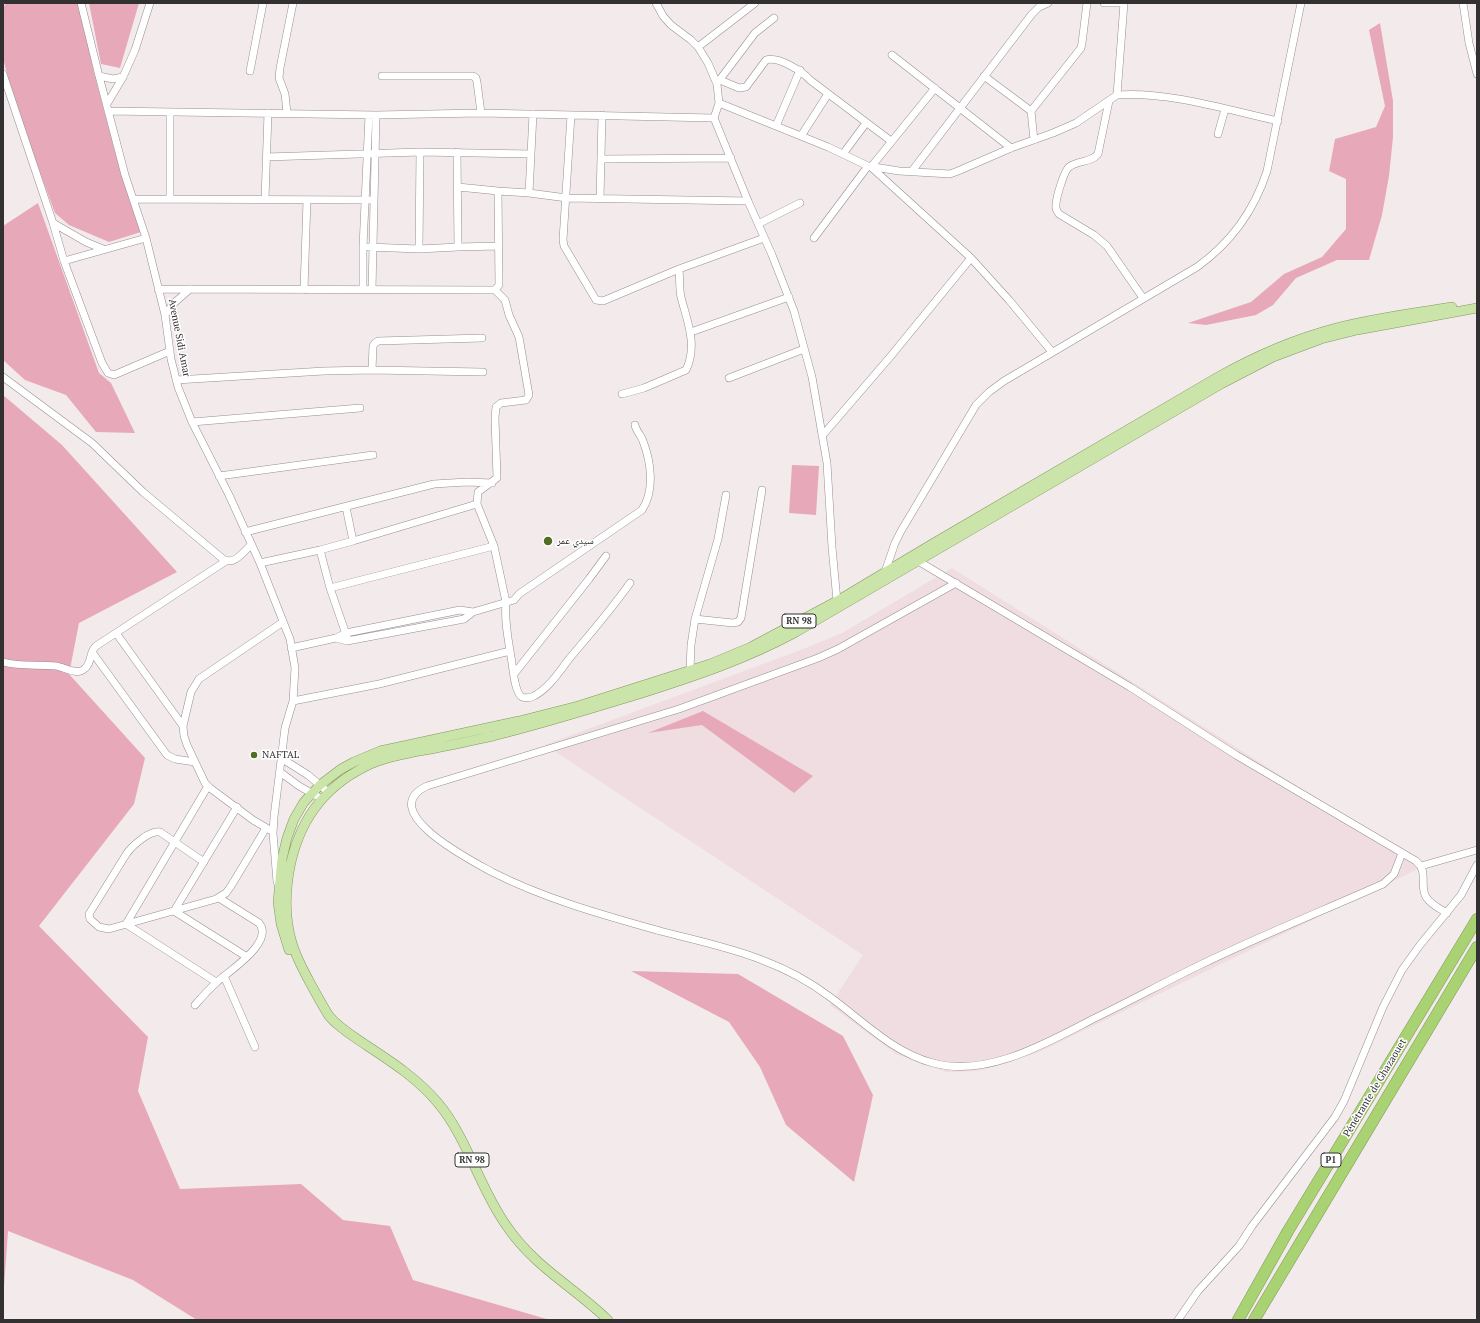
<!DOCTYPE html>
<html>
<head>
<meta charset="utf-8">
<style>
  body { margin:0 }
  #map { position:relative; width:1480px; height:1323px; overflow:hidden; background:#f3eaec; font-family:"PT Serif",serif }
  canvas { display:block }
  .frame { position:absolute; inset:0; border:4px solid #333031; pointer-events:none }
</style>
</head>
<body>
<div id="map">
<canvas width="1480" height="1323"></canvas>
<div class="frame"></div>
</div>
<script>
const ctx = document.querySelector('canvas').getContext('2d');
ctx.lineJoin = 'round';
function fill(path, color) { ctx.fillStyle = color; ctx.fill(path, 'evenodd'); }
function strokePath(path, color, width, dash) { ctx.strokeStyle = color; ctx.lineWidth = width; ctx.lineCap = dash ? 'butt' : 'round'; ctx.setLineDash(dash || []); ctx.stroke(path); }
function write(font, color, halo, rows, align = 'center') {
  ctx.font = font + ' "PT Serif","Noto Naskh Arabic",serif'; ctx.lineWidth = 3; ctx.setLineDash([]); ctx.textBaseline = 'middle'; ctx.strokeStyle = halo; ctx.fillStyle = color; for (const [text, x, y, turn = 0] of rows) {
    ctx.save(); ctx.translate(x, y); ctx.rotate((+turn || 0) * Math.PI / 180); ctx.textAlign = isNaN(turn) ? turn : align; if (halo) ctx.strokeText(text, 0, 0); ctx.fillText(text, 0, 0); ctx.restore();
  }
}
fill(new Path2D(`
  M952,568L1424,866L1037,1053L979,1071L946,1072L896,1054L830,1005L863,955L545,745L806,648L842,633Z`), '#efdde1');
fill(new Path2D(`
  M6,3H79L94,73L114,148L141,232L109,242L69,225L55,213L15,105L3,58V8Z
  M89,3H139L120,68L101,64Z
  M1380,23L1393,101V137L1389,176L1382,215L1369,260H1337L1296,278L1273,305L1256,315L1206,325L1188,323L1251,302L1284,274L1322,257L1346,229V179L1329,171L1335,139L1376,127L1385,106L1369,30Z
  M38,203L99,373L111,383L135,433L96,432L66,395L25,380L3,360V226Z
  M3,395L62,445L177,572L79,623L69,674L145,758L134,804L39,926L148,1037L138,1091L180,1189L301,1184L343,1220L390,1226L413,1280L550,1320H197L133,1280L8,1231L3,1301Z
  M792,465L819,466L816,515L789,513Z
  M703,711L813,776L794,793L702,725L648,733Z
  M631,971L738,974L843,1036L873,1095L854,1182L786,1125L760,1067L729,1022Z`), '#e7a9ba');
const minor = new Path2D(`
  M81,3L99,76L125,175L146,238L165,315L171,359L178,387L192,422L229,495L260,563L290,639L295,668L293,701L285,728L274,817L273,833L277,882
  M656,3L663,16L671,25L691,40L698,47L708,63L717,84L719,103L714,118L748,201L772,255L794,311L812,377L827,463L832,547L837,601
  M1104,3H1124
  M1463,3L1469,43L1477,74
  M698,47L755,3
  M892,55L1011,148
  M250,71L263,3
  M3,74L53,223L64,261L102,363L108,373L114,375L170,351
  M99,76L113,79L123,77
  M382,76H473L476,78L477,82L481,113
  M984,76L1031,111
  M720,80L739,88L746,87L766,60C778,56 802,71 810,80L891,141
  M718,82L755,33L774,18
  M935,88L871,167L971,258L1009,300L1052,352
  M1117,95C1167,91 1228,110 1278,121
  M1109,101L1098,154C1091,163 1078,160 1069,167C1064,171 1056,198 1056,205C1055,209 1057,211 1059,214L1094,235L1107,246L1143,298
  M719,103L828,147L868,166L899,171L950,174L958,171L1011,148L1053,133L1076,123L1117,95L1124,3
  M107,104L123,77L135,50L150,3
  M108,111L376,115L481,113L714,118
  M170,112V199
  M287,113L285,94L279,78L280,68L293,3
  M571,115L563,240L564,246L596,300L603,301L679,269L764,238
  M776,126L800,70
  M1218,134L1225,109
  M801,136L828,94
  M1034,140L1031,111L1081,48L1082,43L1087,3
  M457,152L458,247
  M843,154L866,123
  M266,157L420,152L531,154
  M601,159L731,158
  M912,171L1032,14L1039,7L1048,3
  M458,187L498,191L529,193L567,198L748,201
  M529,193L533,114
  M133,199L374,200
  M265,199L268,113
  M600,199L602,115
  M53,223L86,242L103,249
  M758,224L800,203
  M814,238L868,166
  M368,247L419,249L458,247L498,246
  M419,249L420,152
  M64,261L146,238
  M158,289L495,290L499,285L498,191
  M304,290L307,200
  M363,290V247L369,115
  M372,290L376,115
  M495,290L505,300L509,315L519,337L529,395L526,400L501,403L496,407L495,418L497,478L478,492L477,504L494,546L506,602C504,622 509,643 512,663C513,670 515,693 522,697C525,698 530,698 534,696C549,688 559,672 569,659C590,634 611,610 630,583
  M165,315L173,304L190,289
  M691,332L789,297
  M372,370L373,346L375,343L378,341L482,338
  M3,377L92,443L143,492L223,559C234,566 243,552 251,545
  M729,378L804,349
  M176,380L324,371L372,370L483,372
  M622,394L644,388L686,370C698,345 687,321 681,297C679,289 680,278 679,269
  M192,422L360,408
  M822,436L890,357L971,258
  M219,476L373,455
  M346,507L353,541
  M245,532L434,484L467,482L492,483
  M320,550L330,588L347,637
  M918,561L1130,687L1236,755L1416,861C1429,872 1419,885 1426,897C1430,904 1440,909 1447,913
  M260,563L320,550L353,541L477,504
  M885,572L895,543L901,531L976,405L989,392L1004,381L1197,267C1232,242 1254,211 1267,171L1301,3
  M956,583L838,649L818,658L679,709L427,786C374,811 472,861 492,872C545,899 603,915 660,931C694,940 729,947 762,960C786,969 809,981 830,997C863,1021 892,1052 933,1063C988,1078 1048,1042 1095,1018C1130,1001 1165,982 1200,965C1260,936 1322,911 1383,884L1394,874L1402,853
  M330,588L494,546
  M695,619L733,623L738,622L741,618L762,490
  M116,633L183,726
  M336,638L347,641L464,619L473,612L514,600L519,594L642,510C655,490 651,462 643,441C641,435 636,431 635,425
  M291,648L336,638L346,633L460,610L473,612
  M92,652L167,755L175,759L195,762
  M3,662C21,667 38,664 56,666C64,667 76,675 83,670C92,665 89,652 96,646L226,561
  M690,671L691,645L695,619L718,539L726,495
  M514,674L589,579L606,556
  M293,701L379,684L510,651
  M281,758L308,775L328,792
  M280,772L299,786L322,799
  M208,786L126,924L216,982
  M237,807L174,911L247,957
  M270,830L253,820L210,788L205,783L187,745L184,736L183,726L191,692L199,679L283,622
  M204,862L160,832C150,830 133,845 127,853L89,914L90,919L99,927L109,929L216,899L226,893L231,886L266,828
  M1421,866L1477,850
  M224,976L255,1047
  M195,1005C202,997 209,989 217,982C229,971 275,942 259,923L219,898
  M1178,1320L1198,1291L1239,1246L1252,1226L1335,1117L1344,1101L1383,1007L1402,970L1420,945L1461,895L1477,865`);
const major = new Path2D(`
  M289,950L281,924L278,902L282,859L287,838L294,819L304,802L320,785L341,769L354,762L380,751L519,721L578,706L710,664L751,647L837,601L932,544L1218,377C1255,356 1294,339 1336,328C1374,318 1413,313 1452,307
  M608,1320C574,1287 533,1266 506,1225C479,1187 468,1139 438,1103C418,1079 392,1062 366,1045C353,1036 339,1028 329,1016C324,1008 319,999 314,990C306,975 297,960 292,943C284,916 285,889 291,862C302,815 328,783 373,763C393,755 415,752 436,748C455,745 474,740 493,736C542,724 590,709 639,694C695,676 744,660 796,632L1221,384L1273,357L1321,339L1357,330L1477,308`);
const highway = new Path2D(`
  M1238,1320L1288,1231L1477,919
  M1254,1320L1477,947`);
strokePath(minor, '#968e90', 8);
strokePath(major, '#80995b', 10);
strokePath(highway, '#80995b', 12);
strokePath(minor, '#fff', 7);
strokePath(major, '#cbe4aa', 9);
strokePath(highway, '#a9d272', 11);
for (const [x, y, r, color] of [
  [548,541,5,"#506d21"],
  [254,755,4,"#506d21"]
]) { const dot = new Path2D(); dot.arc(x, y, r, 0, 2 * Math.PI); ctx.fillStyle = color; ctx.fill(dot); strokePath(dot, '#fff', 1.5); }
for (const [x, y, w] of [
  [799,621,34],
  [472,1160,34],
  [1331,1160,20]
]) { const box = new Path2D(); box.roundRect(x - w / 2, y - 7, w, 14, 3); ctx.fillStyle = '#fff'; ctx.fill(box); strokePath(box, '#333031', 1); }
write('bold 9px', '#333031', null, [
  ["RN 98",799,621],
  ["RN 98",472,1160],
  ["P1",1331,1160]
]);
write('10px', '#333031', '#fff', [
  ["Avenue Sidi Amar",179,338,79],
  ["Pénétrante de Ghazaouet",1375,1088,-59]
]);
write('10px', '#333031', '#fff', [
  ["سيدي عمر",557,541],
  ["NAFTAL",262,755]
], 'left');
</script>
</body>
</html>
